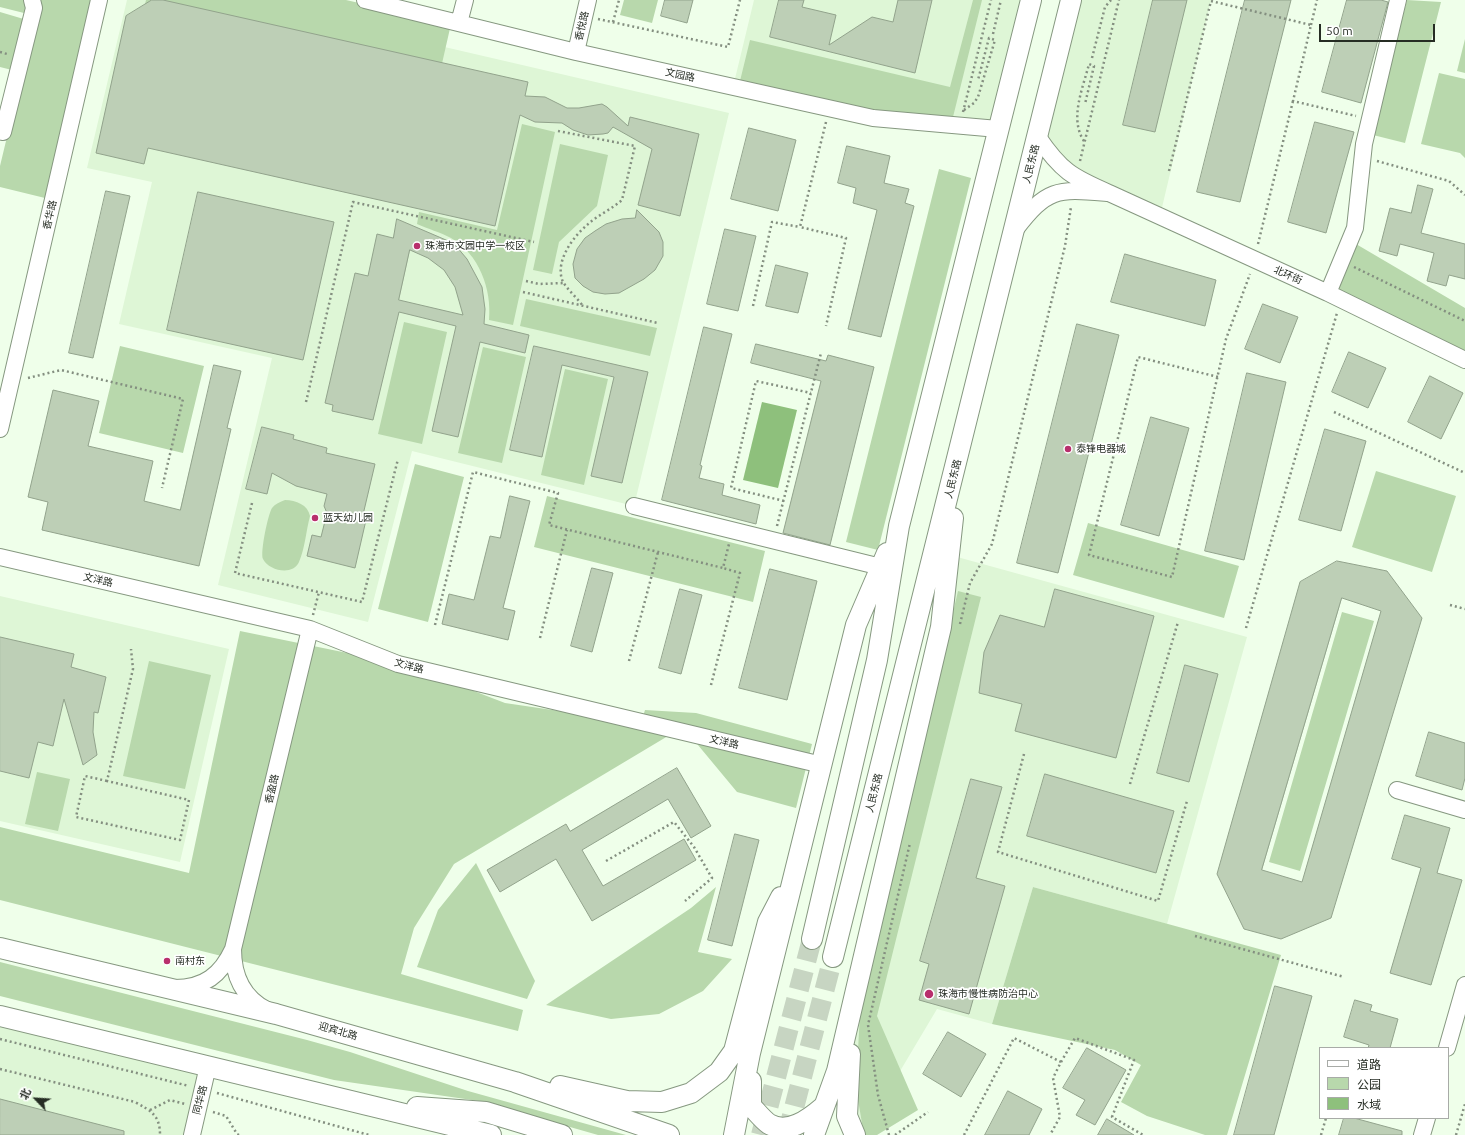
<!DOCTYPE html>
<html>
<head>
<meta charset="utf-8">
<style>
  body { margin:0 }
  #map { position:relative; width:1465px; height:1135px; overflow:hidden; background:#efffea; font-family:Ubuntu,"Noto Sans SC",sans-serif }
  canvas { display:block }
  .legend { position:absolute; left:1319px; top:1047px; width:130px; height:72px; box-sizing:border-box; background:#fff; border:1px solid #a8aba7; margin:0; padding:5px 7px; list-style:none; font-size:12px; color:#262d24 }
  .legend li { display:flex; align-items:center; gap:8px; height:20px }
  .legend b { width:20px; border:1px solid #a8aba7 }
  .north { position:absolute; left:16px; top:1079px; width:40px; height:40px; -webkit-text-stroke:3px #fff; paint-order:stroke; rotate:295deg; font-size:11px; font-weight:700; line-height:16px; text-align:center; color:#262d24 }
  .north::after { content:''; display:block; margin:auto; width:14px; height:18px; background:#262d24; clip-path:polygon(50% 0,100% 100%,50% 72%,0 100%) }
  .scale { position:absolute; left:1319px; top:24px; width:116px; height:18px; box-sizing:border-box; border:2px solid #262d24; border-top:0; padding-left:5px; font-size:12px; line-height:14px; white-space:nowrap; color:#262d24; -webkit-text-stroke:3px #fff; paint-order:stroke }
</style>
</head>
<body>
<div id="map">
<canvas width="1465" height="1135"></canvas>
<ul class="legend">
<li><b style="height:5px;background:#fff"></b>道路</li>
<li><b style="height:11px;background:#b8d8ac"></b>公园</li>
<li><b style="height:11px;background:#8ec07c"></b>水域</li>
</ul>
<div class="north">北</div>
<div class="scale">50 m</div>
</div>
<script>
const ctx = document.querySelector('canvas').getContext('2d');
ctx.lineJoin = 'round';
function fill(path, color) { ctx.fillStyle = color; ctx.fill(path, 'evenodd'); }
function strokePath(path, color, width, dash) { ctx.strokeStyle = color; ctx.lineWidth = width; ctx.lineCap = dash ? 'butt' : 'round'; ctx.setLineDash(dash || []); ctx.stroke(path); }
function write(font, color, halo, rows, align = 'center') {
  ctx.font = font + ' Ubuntu,"Noto Sans SC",sans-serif'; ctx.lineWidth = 3.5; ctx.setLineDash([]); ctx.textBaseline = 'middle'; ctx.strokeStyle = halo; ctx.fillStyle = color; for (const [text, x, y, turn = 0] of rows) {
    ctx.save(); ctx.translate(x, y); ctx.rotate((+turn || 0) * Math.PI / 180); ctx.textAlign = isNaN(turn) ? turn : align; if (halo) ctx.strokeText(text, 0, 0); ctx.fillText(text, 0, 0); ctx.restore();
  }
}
fill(new Path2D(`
  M127,0H242L729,113L634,506L412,451L368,622L218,585L272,358L119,324L152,182L87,168Z
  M754,0H1031L998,129L733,87Z
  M1071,0H1211L1160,216L1068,171L1038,137Z
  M950,555L1247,637L1167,924L1033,887L992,1024L937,1009L862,1135H855L849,1068Z
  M0,596L229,649L180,862L0,821Z
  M0,1015L208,1066L192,1135H0Z`), '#def6d6');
fill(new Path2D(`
  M0,0H93L45,198L0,187V166L36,16L0,7Z
  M146,0H346L451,24L438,81L143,13Z
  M624,0H658L652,23L620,15Z
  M973,0H982L953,117L873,111L740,81L750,40L950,87Z
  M1407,0L1441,2L1405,143L1373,135Z
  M0,12L27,20L12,70L0,67Z
  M1465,39V73L1457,71Z
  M1439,73L1465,79V158L1460,153L1421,144Z
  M522,124L555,132L513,325L489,320C492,289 479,254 451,238C440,232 428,229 417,224L419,212L497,230Z
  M560,144L608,155L597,206L559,242L552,274L533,270Z
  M939,169L971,178L878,550L846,542Z
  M1356,244L1465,308V354L1337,292Z
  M526,299L657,328L650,356L520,326Z
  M404,322L447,332L422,444L378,434Z
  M120,346L204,366L183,453L99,433Z
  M483,347L526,357L502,463L458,453Z
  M565,369L608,379L584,485L541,475Z
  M415,464L464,477L428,622L378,609Z
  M1376,471L1456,496L1432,572L1352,547Z
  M547,496L765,551L753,602L534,547Z
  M285,500C296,500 308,505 310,516C306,531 305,548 299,562C293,576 269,571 263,559C260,553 268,514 272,508C275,504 280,502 285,500Z
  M1088,523L1239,566L1224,618L1073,575Z
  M958,591L981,597L877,1016L918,1110L877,1135H864L856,1088L860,1013Z
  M1342,612L1374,621L1300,871L1269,862Z
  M240,631L362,656L466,688L505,703L641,723L645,710L696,713L812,744L796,808L737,792L683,727L454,864L414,928L401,974L523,1010L518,1031L0,900V827L189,873Z
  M149,661L211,675L185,789L123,776Z
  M37,772L70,779L58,831L25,824Z
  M476,863L535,981L527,999L417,967L438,910Z
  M716,887L698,952L732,959L703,991L659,1014L611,1019L546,1005L691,908Z
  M1033,887L1281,955L1227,1135H1205L1147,1116L1121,1102L1141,1065L1115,1050L992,1024Z
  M0,962L307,1040L350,1052L468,1091L626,1135H598L479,1101L334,1080L0,996Z`), '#b8d8ac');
fill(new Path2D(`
  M762,402L797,410L778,488L743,480Z`), '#8ec07c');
const building = new Path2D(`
  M152,0H163L528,82L525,96L545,97L567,108H579L602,104L607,107L628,126L630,117L699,134L680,216L638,205L652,149L613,127L608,133L603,134L588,135L573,130L562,123L535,122L520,115L495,226L148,148L144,164L96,153L126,16Z
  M665,0H693L687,23L661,16Z
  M779,0H804L802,7L836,15L829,45L872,17L893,22L898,0H932L915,73L770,37Z
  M1153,0H1187L1155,132L1123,125Z
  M1245,0H1291L1240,202L1197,192Z
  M1347,0H1381L1388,2L1361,103L1322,92Z
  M1315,122L1354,132L1326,233L1288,222Z
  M749,128L796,140L778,211L731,199Z
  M847,146L890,156L884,183L909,189L905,203L914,206L881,337L848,329L877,210L853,203L856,188L838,183Z
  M1418,185L1433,189L1421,233L1465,244V279L1449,275L1446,286L1427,281L1434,253L1400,244L1397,256L1379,251L1390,208L1411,213Z
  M106,191L130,196L93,358L69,353Z
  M198,192L334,222L303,360L167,330Z
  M637,210L659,232L663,242V256L655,270L644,279L619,293L605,294L593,292L583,286L575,278L573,264L577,249L585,238L595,231L606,224L622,219L635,218Z
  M397,219L446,240L456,246L467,259L482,287L485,309L484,324L529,335L525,353L480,342L458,437L432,431L456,326L399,312L373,420L332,411L333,405L325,403L355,273L368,276L377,234L393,238ZM410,250L428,258L444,270L455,287L463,315L399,300Z
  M725,229L756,236L738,311L707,304Z
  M1125,254L1216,280L1205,326L1111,302Z
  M776,265L808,273L798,313L766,306Z
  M1263,304L1298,317L1280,363L1245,349Z
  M1077,324L1119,335L1058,573L1017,563Z
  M704,327L732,334L700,465L702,466L699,478L724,484L722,495L760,505L756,524L662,500Z
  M756,344L826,361L828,355L874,367L830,545L783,533L821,381L751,363Z
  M534,346L648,372L622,483L591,476L614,377L562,365L542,457L510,450Z
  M1349,352L1386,368L1368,408L1332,392Z
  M214,365L241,371L227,428L231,429L199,566L42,530L48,502L28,497L53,390L99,401L88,446L153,461L144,501L180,510Z
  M1247,373L1286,382L1244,560L1205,551Z
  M1430,376L1463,393L1441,439L1408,422Z
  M1151,417L1189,428L1159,536L1121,525Z
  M262,427L294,435L293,439L327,448L326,453L375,464L362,519L366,520L355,568L307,556L312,535L321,537L327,513L324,506L327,494L296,486L272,473L267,494L246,489Z
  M1325,429L1366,441L1341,531L1299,520Z
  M510,496L530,501L503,608L515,611L508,640L442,624L449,594L474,600L490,536L500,538Z
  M1337,561L1387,571L1422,618L1331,918L1281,939L1244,929L1217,874L1300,582ZM1342,598L1381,611L1302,882L1262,870Z
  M592,568L613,573L592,652L571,646Z
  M770,569L817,581L787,700L739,688Z
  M680,589L702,595L681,674L659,668Z
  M1055,589L1154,616L1116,758L1015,731L1022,704L979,693L984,652L1000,615L1044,627Z
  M0,637L74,654L71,667L106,677L98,713L94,712L93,732L97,755L83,765L64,699L53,746L38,742L29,778L0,771Z
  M1185,665L1218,674L1189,782L1157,773Z
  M1429,732L1465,743V778L1462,790L1416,776Z
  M677,768L711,826L691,838L668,799L582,850L603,886L684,839L696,860L592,921L556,859L500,892L487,870L566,824L570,831Z
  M1045,774L1174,811L1156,873L1027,836Z
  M971,779L1002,787L976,878L1005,886L969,1014L919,1000L929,964L920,961Z
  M1405,815L1450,828L1437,873L1462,880L1431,985L1390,973L1421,868L1392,859Z
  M735,834L759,840L732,946L708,940Z
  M1275,986L1312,996L1274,1135H1234Z
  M1355,1000L1372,1005L1370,1011L1398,1019L1390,1048H1368L1369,1045L1344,1037Z
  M948,1032L986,1054L961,1097L923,1074Z
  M1087,1048L1126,1070L1095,1125L1076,1115L1085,1100L1063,1088Z
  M1008,1091L1042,1109L1029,1135H985Z
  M0,1099L124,1131V1135H0Z
  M1344,1118H1354L1402,1131V1135H1339Z
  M1107,1119L1134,1135H1098Z`);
fill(building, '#bdcfb6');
strokePath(building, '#92a38c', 1);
strokePath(new Path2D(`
  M761,1135L812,939
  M787,1135L833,957`), '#c7d5c2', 20, [20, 10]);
const minor = new Path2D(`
  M365,0L576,52L873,118L998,129
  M459,23L465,0
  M576,52L588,0
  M3,132L34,8L32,0
  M1109,193L1328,293L1465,360
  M1015,230C1048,187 1057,189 1109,193C1072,177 1061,171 1038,137
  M1328,293L1355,228L1364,144L1398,0
  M0,429L99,0
  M634,506L881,567
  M0,557L310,629L398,664L822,765
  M1397,790L1465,810
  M233,949L310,629
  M175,988C204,988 221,975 233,949C233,975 243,998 267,1010
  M1447,1048L1465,985
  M192,1135L208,1066
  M1422,1135L1427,1118`);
const major = new Path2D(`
  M812,939L877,660L899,526L1031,0
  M0,948L276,1014L515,1082L669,1135
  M833,957L1071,0
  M0,1016L491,1135
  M850,1054L847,1116L855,1135
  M751,1081V1106C757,1112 762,1119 769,1124C788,1135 809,1119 823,1107
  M560,1086L627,1101L662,1102L691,1093L719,1072L734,1051L768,922L781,897
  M417,1107L486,1112L562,1135
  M734,1135L750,1053L856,625L887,553
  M814,1135L837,1071L941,627L953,518`);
strokePath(minor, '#869880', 18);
strokePath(major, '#869880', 22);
strokePath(new Path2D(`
  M1211,1L1311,25L1293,101L1356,116
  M598,19L728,47L740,0
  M613,22L619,0
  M1311,25L1317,0
  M993,34L1001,0
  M0,52L7,54
  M1092,58L1105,7L1111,0
  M964,110L974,103L978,97L995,40L989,38L978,80
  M963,112L991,0
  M826,122L800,227L846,238L826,326
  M558,131L635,146L622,200C612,209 598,215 587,225C573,237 554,262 563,282C568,290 577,298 583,306
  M1084,141C1069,119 1083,88 1089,64L1094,66L1085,104
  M1080,161L1119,0
  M1377,161L1449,181L1465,195
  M1169,171L1211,1
  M1258,244L1293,101
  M1354,267L1465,321
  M526,281L539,284L564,283
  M523,292L658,323
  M753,306L772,222L800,227
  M1218,377L1138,357L1089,555L1172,577L1226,339L1250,274
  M28,378L61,370L183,399L162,488
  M306,402L353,202L534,242
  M1334,412L1465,473
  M784,501L731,488L756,381L811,393
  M252,503L235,573L362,602L398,459
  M777,526L821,353
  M1450,605L1465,609
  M313,615L319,592
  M960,624L970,583L992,544L1065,246L1071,207
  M435,625L473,472L558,493L549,525L723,568L729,544
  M1246,628L1337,313
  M540,638L567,530
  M629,661L658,552
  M711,685L740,573L723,568
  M1024,754L998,852L1158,901L1187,801
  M107,781L85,776L76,817L180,840L189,800L107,781L133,669L131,649
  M1130,784L1178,622
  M606,861L674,822L694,847L712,878L685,901
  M1195,936L1344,977
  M0,1039L189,1086
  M1061,1062L1075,1038L1134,1060L1112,1117L1143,1135
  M0,1069L135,1102C151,1111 160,1115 160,1135
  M217,1093L369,1135
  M150,1110L170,1100L185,1104
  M213,1112L226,1116L237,1134L239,1135
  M889,1135L878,1095L868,1025L910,843
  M895,1135L928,1112
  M964,1135L1014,1038L1061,1062L1053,1078L1060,1117L1050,1135
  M1321,1135L1326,1118
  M1456,1135L1465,1104`), '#848f80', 2.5, [2, 3]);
strokePath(minor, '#fff', 16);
strokePath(major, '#fff', 20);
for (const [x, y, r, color] of [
  [417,246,4,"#b82f6c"],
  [1068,449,4,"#b82f6c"],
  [315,518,4,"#b82f6c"],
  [167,961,4,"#b82f6c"],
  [929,994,5,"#b82f6c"]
]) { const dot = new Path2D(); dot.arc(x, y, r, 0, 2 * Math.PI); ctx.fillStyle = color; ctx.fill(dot); strokePath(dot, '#fff', 1.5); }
write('10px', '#262d24', '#fff', [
  ["香悅路",582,26,-77],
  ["文园路",680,75,12],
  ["人民东路",1031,164,-76],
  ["香华路",50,215,-77],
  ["北环街",1288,275,24],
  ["人民东路",953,479,-76],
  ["文洋路",98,580,13],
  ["文洋路",409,666,15],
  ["文洋路",724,742,13],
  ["香盈路",272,789,-77],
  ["人民东路",874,793,-76],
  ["迎宾北路",338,1031,16],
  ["同华路",200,1100,-76]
]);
write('10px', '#262d24', '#fff', [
  ["珠海市文园中学一校区",425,246],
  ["泰锋电器城",1076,449],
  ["蓝天幼儿园",323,518],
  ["南村东",175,961],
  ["珠海市慢性病防治中心",938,994]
], 'left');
</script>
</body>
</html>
